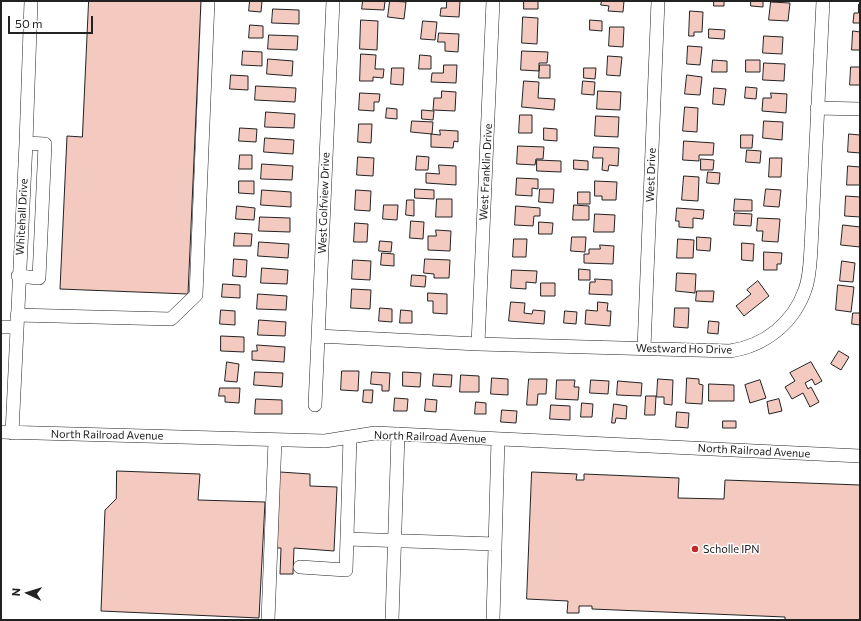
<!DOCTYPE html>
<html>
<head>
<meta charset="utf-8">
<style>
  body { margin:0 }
  #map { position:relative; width:861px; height:621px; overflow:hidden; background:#fff; font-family:Commissioner,sans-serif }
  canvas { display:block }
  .frame { position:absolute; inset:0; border:2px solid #222; pointer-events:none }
  .north { position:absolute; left:8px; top:573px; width:40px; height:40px; -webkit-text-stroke:3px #fff; paint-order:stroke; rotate:274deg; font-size:11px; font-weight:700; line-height:16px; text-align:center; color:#222 }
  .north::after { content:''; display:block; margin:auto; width:14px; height:18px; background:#222; clip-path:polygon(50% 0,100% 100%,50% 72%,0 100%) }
  .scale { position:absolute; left:8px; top:16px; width:85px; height:18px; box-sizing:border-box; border:2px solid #222; border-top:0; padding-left:5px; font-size:12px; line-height:14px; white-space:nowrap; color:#222; -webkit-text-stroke:3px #fff; paint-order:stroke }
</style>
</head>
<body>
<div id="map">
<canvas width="861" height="621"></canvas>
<div class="frame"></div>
<div class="north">N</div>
<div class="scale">50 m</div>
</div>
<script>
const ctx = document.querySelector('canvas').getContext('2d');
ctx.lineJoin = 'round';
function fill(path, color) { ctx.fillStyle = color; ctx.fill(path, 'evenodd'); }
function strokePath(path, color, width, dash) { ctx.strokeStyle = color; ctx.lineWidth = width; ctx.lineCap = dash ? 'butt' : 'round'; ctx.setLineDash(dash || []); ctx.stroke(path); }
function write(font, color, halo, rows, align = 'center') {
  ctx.font = font + ' Commissioner,sans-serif'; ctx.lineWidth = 3; ctx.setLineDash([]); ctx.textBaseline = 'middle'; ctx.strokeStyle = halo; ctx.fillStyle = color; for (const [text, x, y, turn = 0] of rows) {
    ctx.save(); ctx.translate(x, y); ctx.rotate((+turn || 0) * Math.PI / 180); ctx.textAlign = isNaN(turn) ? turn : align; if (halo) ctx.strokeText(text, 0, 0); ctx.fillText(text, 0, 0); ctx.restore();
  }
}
const building = new Path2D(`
  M89,1H201L188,294L60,289L67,136L82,137Z
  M250,1H262L261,12L249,11Z
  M363,1H385L384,10L362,9Z
  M390,1L406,2L404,19L388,17Z
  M447,1H460L459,17L440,16L441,8H446Z
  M524,1H538V9H524Z
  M602,1H624L623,12L608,11L609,6L601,5Z
  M714,1H724V6H714Z
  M751,1H763V7L751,6Z
  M771,2L790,3L788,21L769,20Z
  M859,4H860V23H853L854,13H858Z
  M273,9L299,10V24L272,23Z
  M690,11L703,12L702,32H694V36H689Z
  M523,17L538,18L537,44L522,43Z
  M361,20L378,21L377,50L360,49Z
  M590,20L602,21V31L590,30Z
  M423,21L437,22L435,40L421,39Z
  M250,25L263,26V38H249Z
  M610,27H624L623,47L609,46Z
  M709,29L725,30L724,39L709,38Z
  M853,31L860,32V50H852Z
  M439,33L459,34L458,52L445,51V42H438Z
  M269,35L298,36L297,50L268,49Z
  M764,36L783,37L782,54L763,53Z
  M688,46L702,47L700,65L687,64Z
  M243,51L262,52V66L242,65Z
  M522,51L548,52L547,63H539V71L521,70Z
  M361,54L376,55L375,69H384L383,78L373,77V81H360Z
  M420,55L431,56V69H419Z
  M608,56L622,57L620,76L607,75Z
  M268,59L293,61L292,76L267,74Z
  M713,60L727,61V72H712Z
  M746,60H760V72H746Z
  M764,63L785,64L784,81L763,80Z
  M444,65H457L456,83L431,82L432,73H443Z
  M540,65H550V78H539Z
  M851,67H860V85H850Z
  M392,68H404L403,85L391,84Z
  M584,68H596L595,79L584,78Z
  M231,75L248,76V90L230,89Z
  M687,75L702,77L700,95L685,94Z
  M524,81L539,82L538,98L555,99L554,110L522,107Z
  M583,81L595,82L594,95L582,94Z
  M256,86L296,88L295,102L255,100Z
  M746,87L757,88L756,99L745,98Z
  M714,88L726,89L724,105L713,104Z
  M442,91L456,92L455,111L433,110L434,98H441Z
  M598,91L621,92L620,110L597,109Z
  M360,93L380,94L379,102H374V111L359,110Z
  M771,93L787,94L786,113L762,111L763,98H771Z
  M685,107L698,108L697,132L683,131Z
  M387,108L397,109V119L386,118Z
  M422,110L434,111L433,120L422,119Z
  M266,112L295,114L294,128L265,127Z
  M520,115H532V133H519Z
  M596,116L619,117L618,137L595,136Z
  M412,121L433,122L432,134L411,132Z
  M764,121L783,122L782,140L763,138Z
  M359,124H372L371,143L358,142Z
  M240,128L257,129L256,142L239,141Z
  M544,128L557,129V141L544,140Z
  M440,130L458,131V142L454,141L453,148L431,147V134L440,135Z
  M849,134L860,135V153L848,152Z
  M741,135H753L752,148H741Z
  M265,138L294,140L293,154L264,152Z
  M684,141L714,143L713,155H699V161L683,160Z
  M518,146L544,147L543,159H536L535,165L517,164Z
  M594,147L619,148L618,166L609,165L608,171L602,170L603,158H593Z
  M747,150L761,151L760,163L746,162Z
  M240,155H252V169H239Z
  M417,156L429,157L428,170H416Z
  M358,157L374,158L373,176L357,175Z
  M770,158H782L781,177H769Z
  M701,159L714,160L713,170H701Z
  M537,160L561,161V172L537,171Z
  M574,160L588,161V170L574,169Z
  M262,164L293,166L292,180L261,179Z
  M439,165L456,166V185L426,183V173L439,174Z
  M848,166L860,167V185H847Z
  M708,172L720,173L719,184L707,183Z
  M684,176L699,177L698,201L682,200Z
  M517,178L538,179V189L532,188V196L516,195Z
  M239,181H254V194L239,193Z
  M595,181L617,182L616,200H602V196H595Z
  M415,189L434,190V199L415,198Z
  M540,189H554L553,203L539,202Z
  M766,189L781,190L779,207L764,206Z
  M262,190L291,192V207L261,205Z
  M356,190L371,191L370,211L355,210Z
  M578,192H590V204H578Z
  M846,196L860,197V217L845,216Z
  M437,199H452V217H436Z
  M735,199L752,200V211H734Z
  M407,200H414V216L406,215Z
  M384,205H398L397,220L383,219Z
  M574,205L589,206V220H573Z
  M237,206L255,208L254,220L236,219Z
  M516,206L540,208V216H534L533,226L515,225Z
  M677,208L704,210L703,219L693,218V228L679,227V221H676Z
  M735,213L752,214L751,226L734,225Z
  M595,214L615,215L614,232H594Z
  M260,217L290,218V232L259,231Z
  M758,218L780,219L778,242L762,241L763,231H757Z
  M411,221L424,222L423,239L410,238Z
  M539,222L553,223L552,234H539Z
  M355,223L368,224L367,242H354Z
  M843,225L860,227V247L841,245Z
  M436,230L451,231L450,251L428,250V236H436Z
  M235,233L252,234L251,246H234Z
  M572,237H586L585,252L571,251Z
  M697,237L711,238L710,251L697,250Z
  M514,239H527L526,257H513Z
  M678,239L694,240L693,258H677Z
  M380,241L392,242L391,252L379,251Z
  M259,242L289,244L288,258L258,256Z
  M742,243L754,244L753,261L742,260Z
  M600,245L614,246L613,264L584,263V254H589V249H600Z
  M764,252L782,253L781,264H777V270H764Z
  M382,253L394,254V266L381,265Z
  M234,259L247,260L246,277L233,276Z
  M425,259L450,260L449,278H434V274L424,273Z
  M353,260L371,261L370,280L352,279Z
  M842,261L855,263L853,282L840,281Z
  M262,268L288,270L287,284L261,283Z
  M579,269L590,270V280H579Z
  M512,270L537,271L536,283L526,282V289L511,288Z
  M677,273L696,274L695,293L676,291Z
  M412,275L426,276L425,287L411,286Z
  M595,279L612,280V295L589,294L590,282H595Z
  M758,281L769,296L744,316L736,306L751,294L747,290Z
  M541,283H555V296H541Z
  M223,284L240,285V298L222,297Z
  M838,285L854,287L851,312L836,310Z
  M352,289L371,290L370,309L351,308Z
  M697,291H714L713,302L696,301Z
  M428,293L447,294V314L433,313V301H428Z
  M258,294L287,296L286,310L257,309Z
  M511,302L525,303L524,313L532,314L533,310L545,311L544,324L509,321Z
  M598,302L608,303L607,311H611L610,326L585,324L586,310L597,311Z
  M380,308L392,309V322L379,321Z
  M675,308H689L688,328L674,327Z
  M221,310L235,311V325L220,324Z
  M401,310L412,311V323H400Z
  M565,311L577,312L576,324L564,323Z
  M853,313H860V325L852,324Z
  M259,320L286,322L285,336L258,335Z
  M709,321L719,322L718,334L708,333Z
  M221,336L244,337V352L221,351Z
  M257,345L285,347L284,362L252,360V351H257Z
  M839,351L849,357L841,370L831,364Z
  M227,362L239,364L237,382L225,381Z
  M811,362L822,381L815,385L812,379L805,383L808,389L811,387L819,402L810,407L803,393L792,399L785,387L795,381L790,373Z
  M342,371H359L358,391L341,390Z
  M255,372L283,373L282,387L254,385Z
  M372,372L390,373L389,391H382V385L371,384Z
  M403,372L421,373L420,387L403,386Z
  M434,374L452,375L451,387L433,386Z
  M461,375L479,376V392H460Z
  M492,378L508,379V395L491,394Z
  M687,378L699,379V384L703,385L702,404L686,403Z
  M529,379H547L546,394H538L537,405H527Z
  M658,379L673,380L672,405L664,404V397H657Z
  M557,380H575L574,387H579L578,400L556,399Z
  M591,380L609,381L608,394L590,393Z
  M760,380L766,398L750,403L745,385Z
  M618,381L642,383L641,396L617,395Z
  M709,384L734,385V401H709Z
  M220,388H240L239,403L225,402V396H219Z
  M364,390H373L372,403L363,402Z
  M646,396H656L655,415H645Z
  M395,398L408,399L407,411H394Z
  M256,399L282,400V414H255Z
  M426,399L437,400L436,412L425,411Z
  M779,399L782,411L769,414L767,402Z
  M476,402L486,403V414H475Z
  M582,403L593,404L592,417H581Z
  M614,404L627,406L626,419L616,418L615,423H612Z
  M551,405L570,406V420L550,419Z
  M502,410L517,411L516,423L501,422Z
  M677,412L689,413L688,428L676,427Z
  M723,421H736V428H723Z
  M117,471L200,474L198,500L265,502L259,618L101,611L105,510L116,499Z
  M280,472L310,474V486L337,487L334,551L294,548L293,574H280L281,548H275Z
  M532,472L577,474L576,480H584V474L679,478L678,498L724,499L725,480L860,485V620H785V617L592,609V606H579V613H567L568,601L527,599Z`);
fill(building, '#f3c9c0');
strokePath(building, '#222', 1);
const minor = new Path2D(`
  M817,108L860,109
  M18,276L39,278L45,144L26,143
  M17,315L171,319L196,295L208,1
  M1,327H16
  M318,336L478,344L730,351C764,346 793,324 805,290C810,277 810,262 811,248L823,1
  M478,344L493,1
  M644,348L658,1
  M315,405L333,1
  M1,432L325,441L375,433L860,456
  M12,433L26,143L31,1
  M347,539L495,544
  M300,567L346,570L350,437
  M268,620L275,440
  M392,620L398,434
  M493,620L498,439`);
strokePath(minor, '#222', 14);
strokePath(minor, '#fff', 13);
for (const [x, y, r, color] of [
  [695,549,4,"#c62828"]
]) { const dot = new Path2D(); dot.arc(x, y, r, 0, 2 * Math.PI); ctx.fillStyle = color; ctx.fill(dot); strokePath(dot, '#fff', 1.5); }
write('11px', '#222', '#fff', [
  ["West Franklin Drive",486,172,-87],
  ["West Drive",651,175,-88],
  ["West Golfview Drive",324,203,-88],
  ["Whitehall Drive",22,217,-87],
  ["Westward Ho Drive",684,349,1],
  ["North Railroad Avenue",107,435,1],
  ["North Railroad Avenue",430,437,2],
  ["North Railroad Avenue",754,451,3]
]);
write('11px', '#222', '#fff', [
  ["Scholle IPN",703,549]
], 'left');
</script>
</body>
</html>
